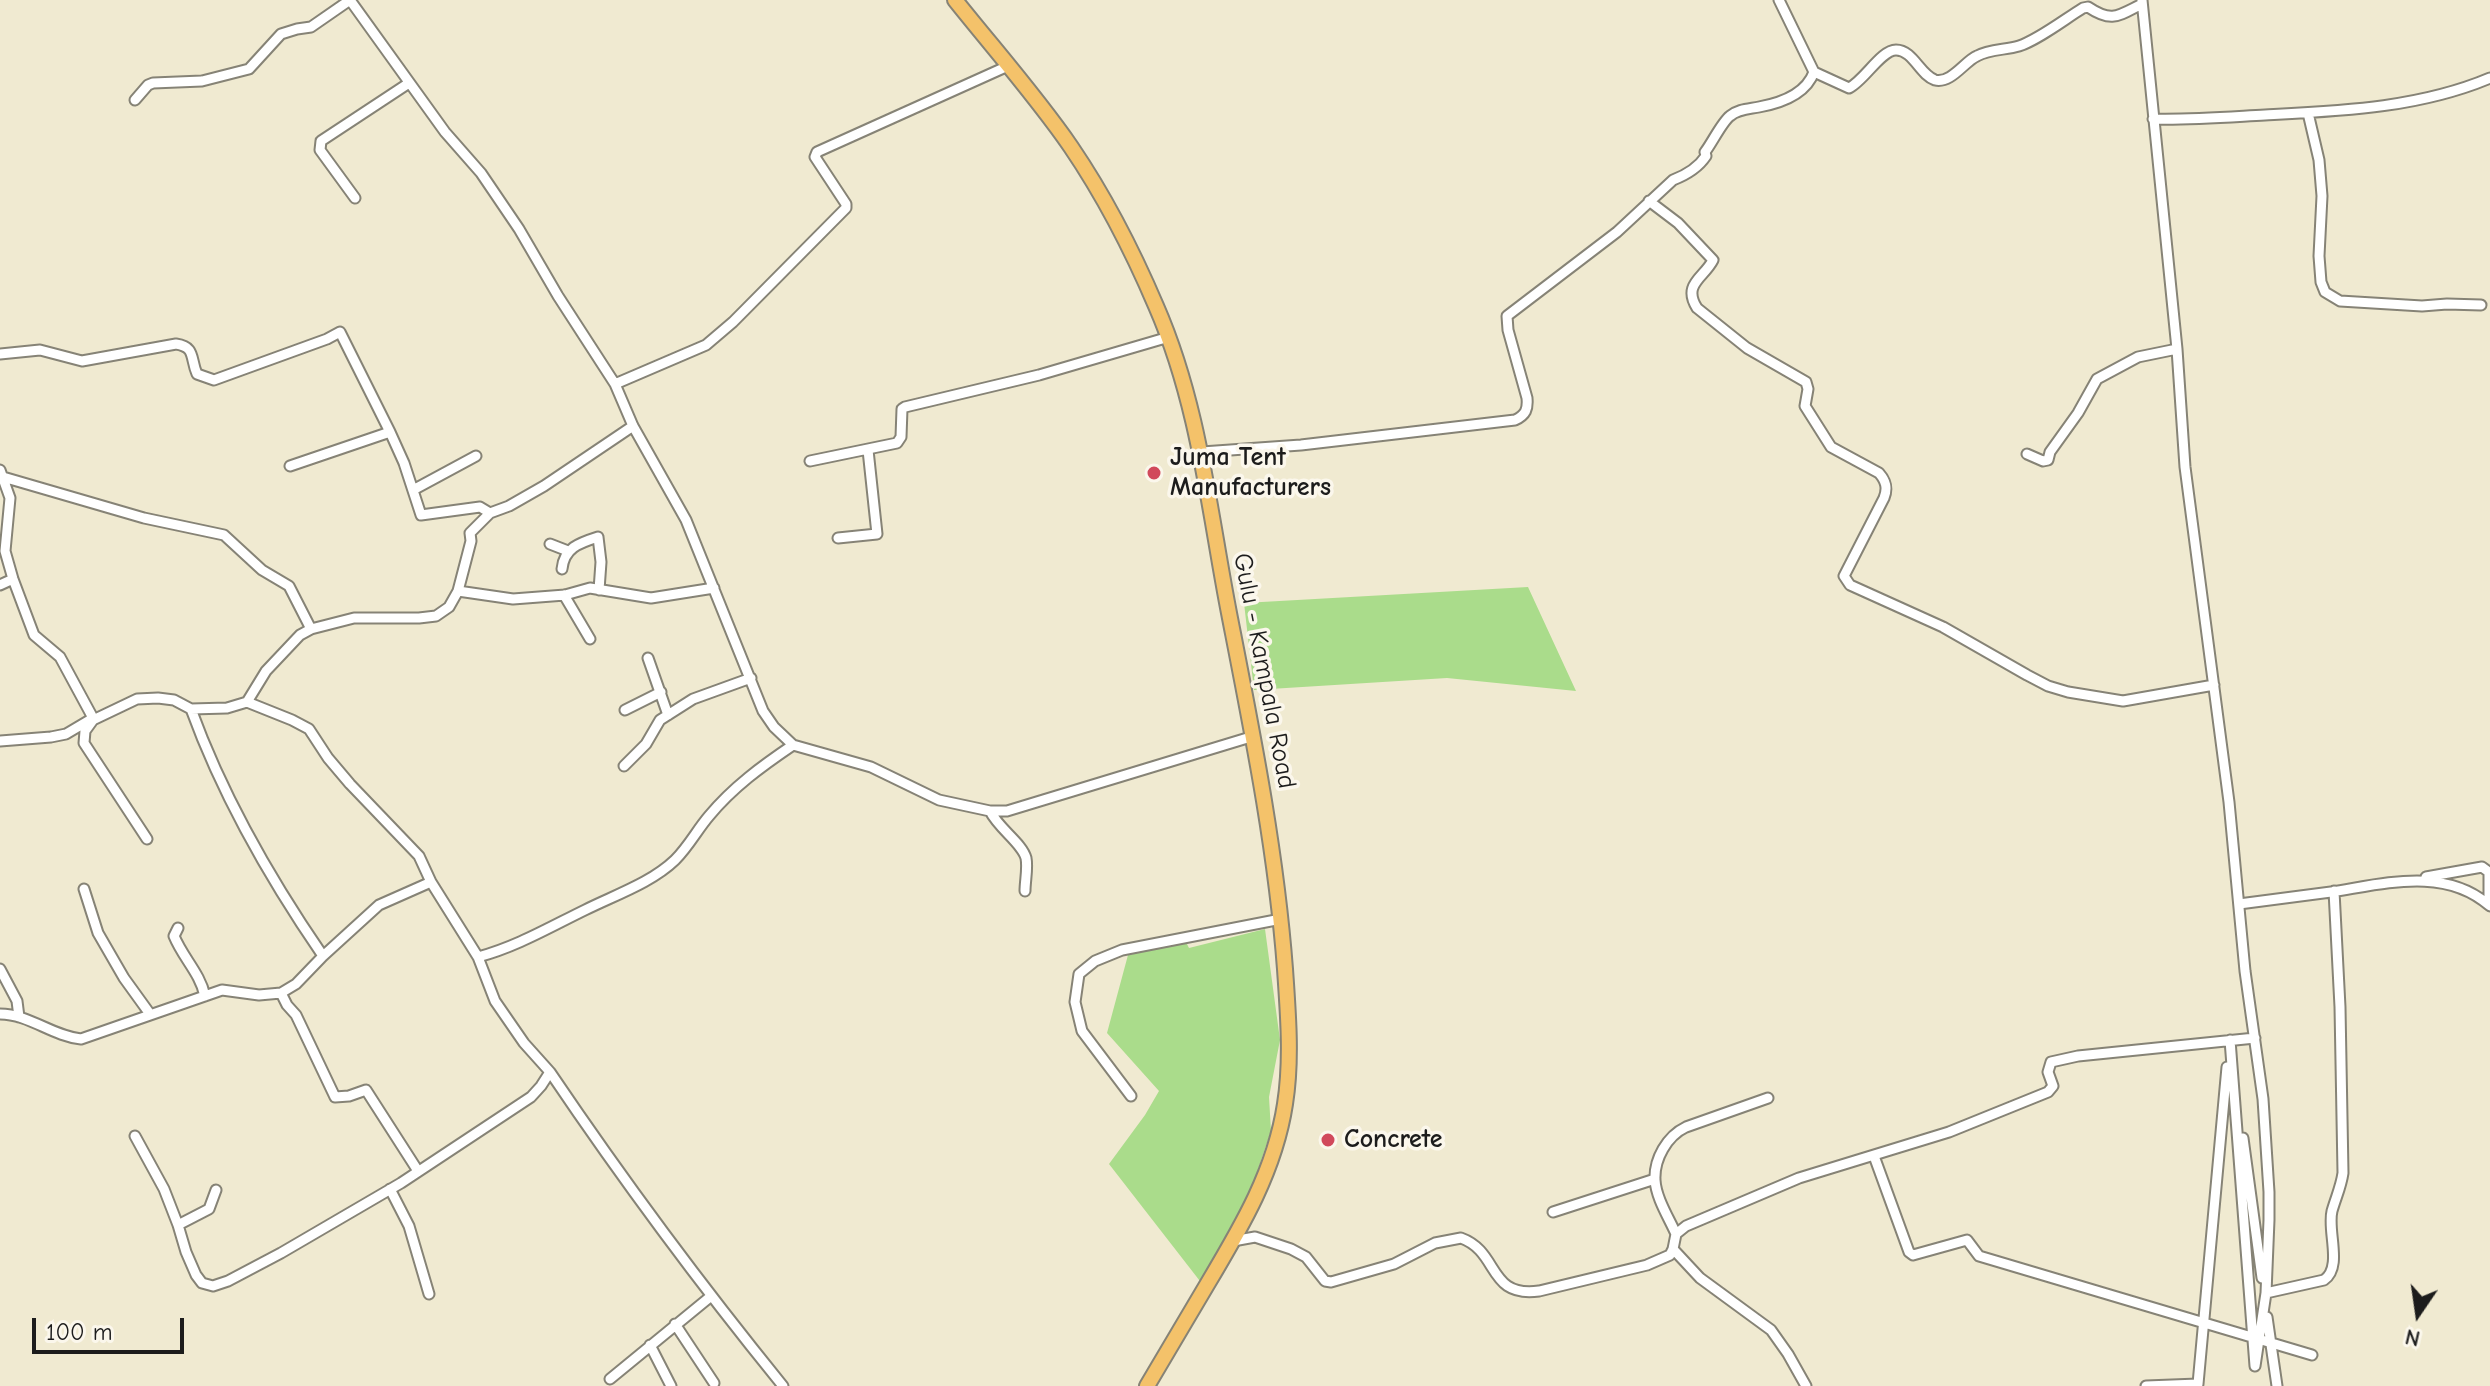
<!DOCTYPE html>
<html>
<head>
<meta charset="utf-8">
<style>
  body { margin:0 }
  #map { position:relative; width:2490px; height:1386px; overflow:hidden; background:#f0ead1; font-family:"Comic Neue",sans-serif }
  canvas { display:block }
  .north { position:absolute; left:2378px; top:1274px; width:80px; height:80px; -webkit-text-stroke:6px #fbf7ec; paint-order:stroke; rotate:193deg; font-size:22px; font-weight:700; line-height:32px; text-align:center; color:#1c1c1c }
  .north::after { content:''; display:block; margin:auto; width:28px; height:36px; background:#1c1c1c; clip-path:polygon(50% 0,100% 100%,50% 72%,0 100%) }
  .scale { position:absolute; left:32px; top:1318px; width:152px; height:36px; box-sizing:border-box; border:4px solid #1c1c1c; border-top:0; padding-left:10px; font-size:24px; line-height:28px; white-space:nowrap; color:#1c1c1c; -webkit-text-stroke:6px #fbf7ec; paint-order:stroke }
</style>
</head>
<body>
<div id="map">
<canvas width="2490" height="1386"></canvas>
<div class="north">N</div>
<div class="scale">100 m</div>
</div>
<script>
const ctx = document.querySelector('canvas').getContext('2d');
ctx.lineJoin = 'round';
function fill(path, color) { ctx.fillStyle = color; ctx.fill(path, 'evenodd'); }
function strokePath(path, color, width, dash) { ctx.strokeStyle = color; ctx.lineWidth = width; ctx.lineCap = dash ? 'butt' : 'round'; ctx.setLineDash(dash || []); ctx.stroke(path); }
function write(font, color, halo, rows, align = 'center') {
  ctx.font = font + ' "Comic Neue",sans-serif'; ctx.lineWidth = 7; ctx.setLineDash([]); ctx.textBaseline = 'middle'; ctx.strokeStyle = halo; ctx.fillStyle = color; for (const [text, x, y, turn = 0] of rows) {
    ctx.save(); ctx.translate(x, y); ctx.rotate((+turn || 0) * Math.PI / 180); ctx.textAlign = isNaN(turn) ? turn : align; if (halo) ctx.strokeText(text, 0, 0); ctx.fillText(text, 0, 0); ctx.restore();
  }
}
fill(new Path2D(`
  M1528,587L1576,691L1447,678L1254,690L1244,603Z
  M1265,929L1280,1040L1269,1097L1271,1131L1247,1202L1203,1285L1109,1164L1145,1115L1159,1091L1107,1033L1128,955L1186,942L1189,948Z`), '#aadc8b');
const minor = new Path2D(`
  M350,0L445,132L481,173L519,229L558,296L615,384L633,426L686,520L763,711L774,727L793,745L871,767L939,800L990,811H1007L1254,736
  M1779,0L1814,72L1849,88C1864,81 1881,50 1896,50C1913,50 1920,75 1935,80C1951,84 1965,61 1977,56C1989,49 2006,50 2019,46C2038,40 2065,19 2083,8L2088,7C2112,23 2118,16 2142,4
  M2142,0L2177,349L2185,467L2229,802L2245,971L2263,1099L2269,1192V1220L2266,1293L2255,1366L2230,1040
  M135,100L148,85L153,83L202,81L249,69L281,34L297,29L311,27L350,0
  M2308,113L2319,160L2322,196L2319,256L2321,282L2325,292L2340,301L2422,306L2447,304L2481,305
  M2153,119C2190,120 2228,117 2265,115C2341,111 2419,108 2490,78
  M355,198L320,150L321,141L409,83
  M1649,201L1678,223L1713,260C1704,278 1682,284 1697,308L1747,348L1806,382L1808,389L1805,406L1831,447L1879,473C1886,481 1888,488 1884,498L1844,576L1850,585L1943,627L2027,675L2048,686L2068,692L2123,701L2214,685
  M0,354L40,350L82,361L176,344C196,347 190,358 197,374L214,380L327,339L340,332L390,432
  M615,384L706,345L733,322L846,208V204L815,157L817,152L1008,66
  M1202,452L1301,445L1515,420C1526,415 1528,409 1527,398L1508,330L1507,316L1617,232L1673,180C1686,175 1698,168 1706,156L1705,152C1712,143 1722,122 1730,116C1738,109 1749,109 1759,107C1781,103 1806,94 1814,72
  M2027,454L2043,461L2048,460L2050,452L2078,413L2097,379L2138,357L2177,349
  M810,461L897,443L901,437L902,409L905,407L1039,375L1169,337
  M290,466L390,432L404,463L421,515L480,507L490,513
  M0,470L10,498L5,551L13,579L34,635L60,657L93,718
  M3,477L144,518L224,535L262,570L289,586L311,629
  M413,490L476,456
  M838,538L877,534L868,450
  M550,544L568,551
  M562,569C564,548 579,543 598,537L601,562L599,590
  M0,585L13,579
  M458,591L513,599L565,595L590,588L651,598L714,588
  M564,595L590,639
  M648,658L668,715
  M191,709C223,797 270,879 323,956
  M625,710L661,692
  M93,720L85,731L84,743L147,839
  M0,741L51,737L66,734L93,718V720L137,699L158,698L174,700L191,709L227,708L247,702L266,671L300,635L311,629L354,618H419L436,616L449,607L458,591L471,541L470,533L490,513L509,506L544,486L633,426
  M624,766L646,744L660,720L693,699L751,678
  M990,811C999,829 1022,843 1026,858C1028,868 1025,881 1025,891
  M2426,877L2482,867L2489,872V904
  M84,889L98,933L124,978L150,1014
  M2239,904C2270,900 2300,896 2331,892C2384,884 2445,866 2490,906
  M178,928L174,936C183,958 200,973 205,996
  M478,957C516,947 550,927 585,910C615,895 651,883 675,860C689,846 697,830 709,816C733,787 762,766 793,745
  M0,969L17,1001L19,1017
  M281,993L287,1005L296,1015L335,1097L349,1096L366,1090L418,1171
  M0,1014C29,1014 52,1036 81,1039L222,990L259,995L281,993L296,984L323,956L379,905L431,882
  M550,1072C623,1180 700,1284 783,1386
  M1131,1096L1082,1031L1075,1002L1079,974L1095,961L1122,950L1281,919
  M135,1136L164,1189L178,1225
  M2243,1138L2262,1278
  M1874,1156L1909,1252L1913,1255L1967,1240L1979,1256L2312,1355
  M390,1189L409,1226L429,1294
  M216,1190L209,1209L178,1225L186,1252L196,1275L202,1283L213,1286L228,1281L281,1253L401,1183L531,1097L541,1086L550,1072L524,1043L495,1001L478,957L431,882L419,856L350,784L328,758L309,729L292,720L247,702
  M1553,1212L1655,1179
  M1676,1234C1669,1218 1656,1198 1655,1180C1654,1159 1667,1136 1686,1127L1768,1098
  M1233,1241L1255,1237L1291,1249L1306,1257L1325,1281L1331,1282L1394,1264L1435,1243L1461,1238C1500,1252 1487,1298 1539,1291L1647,1265L1670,1255L1673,1249
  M2266,1293L2324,1280C2343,1267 2327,1231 2332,1211C2336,1197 2341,1187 2343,1173L2340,1007L2334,891
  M2267,1317L2277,1386
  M675,1324L714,1383
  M650,1345L671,1386
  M610,1379L710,1297
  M1806,1386L1788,1354L1771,1330L1700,1278L1673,1249L1676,1234L1686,1226L1799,1178L1949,1132L2048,1092L2053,1086L2048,1072L2051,1062L2078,1056L2255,1038
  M2146,1386L2198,1384L2227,1067`);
const primary = new Path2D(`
  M955,0C994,49 1036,96 1071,147C1105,197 1133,252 1156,306C1199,404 1209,510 1229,613C1252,731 1276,849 1285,969C1288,1013 1292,1060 1285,1104C1275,1170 1242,1226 1208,1283C1188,1317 1167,1352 1147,1386`);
strokePath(minor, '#868376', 13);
strokePath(primary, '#868376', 18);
strokePath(minor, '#fff', 9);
strokePath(primary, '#f4c26a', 14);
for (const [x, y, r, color] of [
  [1154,473,8,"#d1495b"],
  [1328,1140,8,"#d1495b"]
]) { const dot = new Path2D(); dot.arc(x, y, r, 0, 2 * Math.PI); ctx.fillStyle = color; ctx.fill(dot); strokePath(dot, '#fbf7ec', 3); }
write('bold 26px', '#1c1c1c', '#fbf7ec', [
  ["Juma Tent",1170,458],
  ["Manufacturers",1170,488],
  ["Concrete",1344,1140]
], 'left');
write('26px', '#1c1c1c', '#fbf7ec', [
  ["Gulu - Kampala Road",1264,671,79]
]);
</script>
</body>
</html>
